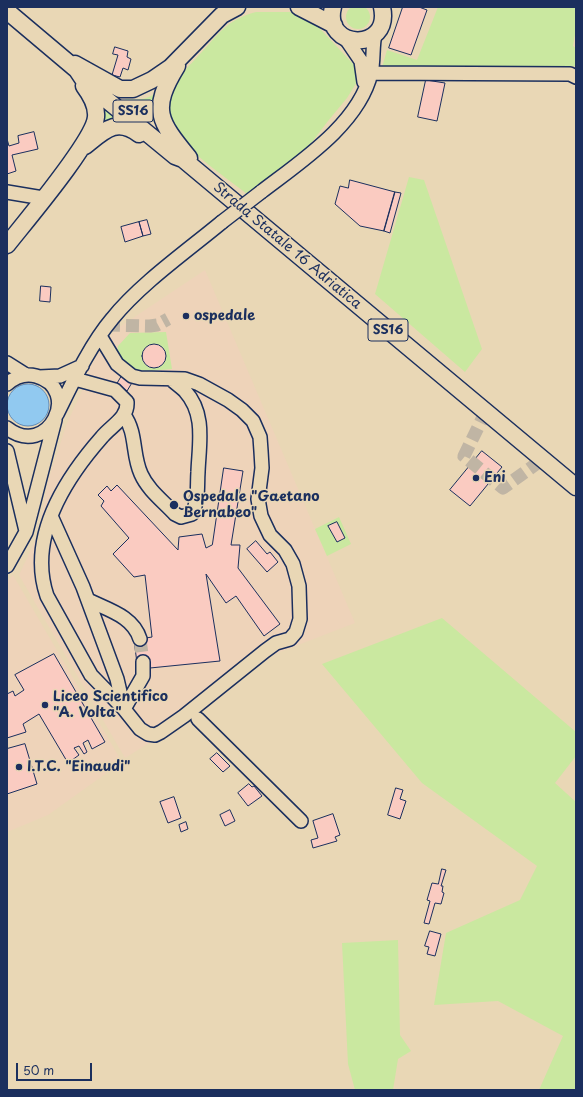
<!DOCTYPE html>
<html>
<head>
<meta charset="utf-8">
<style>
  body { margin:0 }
  #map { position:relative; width:583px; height:1097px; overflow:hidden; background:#e9d7b5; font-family:"Playpen Sans",sans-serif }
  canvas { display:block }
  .frame { position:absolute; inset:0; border:8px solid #1b2f5e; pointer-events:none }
  .scale { position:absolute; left:16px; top:1063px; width:76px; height:18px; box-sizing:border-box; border:2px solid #1b2f5e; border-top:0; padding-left:5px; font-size:12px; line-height:14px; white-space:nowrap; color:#1b2f5e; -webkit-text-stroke:3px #e9d7b5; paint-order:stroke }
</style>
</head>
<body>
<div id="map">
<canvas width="583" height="1097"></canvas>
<div class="frame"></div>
<div class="scale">50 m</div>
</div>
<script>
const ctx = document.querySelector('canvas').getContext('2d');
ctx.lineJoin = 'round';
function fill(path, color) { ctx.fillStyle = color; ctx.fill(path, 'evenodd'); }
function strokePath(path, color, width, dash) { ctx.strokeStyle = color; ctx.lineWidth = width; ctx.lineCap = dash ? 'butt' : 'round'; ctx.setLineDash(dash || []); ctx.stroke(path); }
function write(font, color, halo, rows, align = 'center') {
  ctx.font = font + ' "Playpen Sans",sans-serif'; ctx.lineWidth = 3; ctx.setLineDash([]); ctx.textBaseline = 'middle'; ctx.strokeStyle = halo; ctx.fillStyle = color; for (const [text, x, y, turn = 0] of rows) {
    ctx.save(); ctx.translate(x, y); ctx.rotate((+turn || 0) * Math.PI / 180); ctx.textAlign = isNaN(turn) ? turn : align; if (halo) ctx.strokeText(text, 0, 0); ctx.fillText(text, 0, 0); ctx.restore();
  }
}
fill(new Path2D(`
  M205,270L355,623L267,657L199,712L125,758L19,575L38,535L48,481L67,423L83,389L88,371L102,347L115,330Z
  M13,575L122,762L48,815L7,832V581Z`), '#eed3b9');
fill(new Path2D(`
  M346 17a12 12 0 1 1 24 0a12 12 0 1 1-24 0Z
  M438,7H576V29L573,46L576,48V66L521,71H381L387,50L417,60Z
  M256,12H290L310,18L355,66L357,82L347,98L328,121L312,142L293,160L247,194C228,179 188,152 176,132C168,120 166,98 174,86C180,74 190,65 199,55C219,34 226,20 256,12Z
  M157,92L161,127L125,99C138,100 147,100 157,92Z
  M103,106L126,124L100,129Z
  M409,177L424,180L482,349L465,372L375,294Z
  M166,332L172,369C158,370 137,374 125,365C122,362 119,356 117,352L118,346L130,333Z
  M339,517L351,544L327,556L315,529Z
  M442,618L576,732V756L555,783L576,802V1090H539L563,1036L498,1001L434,1005L446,933L520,900L537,866L422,783L322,664Z
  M398,940L400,1035L411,1051L398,1059L393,1090H355L348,1064L342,943Z`), '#cae8a0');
const water = new Path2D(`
  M7 405a21 21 0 1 1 42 0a21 21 0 1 1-42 0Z`);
fill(water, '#91c9f0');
strokePath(water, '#628bb6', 1);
const building = new Path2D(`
  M403,7H419L427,10L411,55L389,48Z
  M115,47L128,51L127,57L131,59L128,70L123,68L120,77L112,75L118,55L113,54Z
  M426,80L445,83L437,121L418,117Z
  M34,132L38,149L12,155L16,171L7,174V139L9,146L19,143L18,136Z
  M350,180L395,192L384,231L360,226L335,204L340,186L348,188Z
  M395,192L401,193L390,233L384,231Z
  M147,220L151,234L143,236L139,222Z
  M139,222L143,236L125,242L121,227Z
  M41,286L51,287L50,302L40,301Z
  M142 356a12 12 0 1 1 24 0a12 12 0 1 1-24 0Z
  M123,374L133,381L127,391L117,384Z
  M482,451L502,467L470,506L450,490Z
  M224,468L243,471L231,545H240L238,568L280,624L264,636L236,596L226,603L206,574L220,661L150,668L149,661L137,663L134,640L152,637L145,575L134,577L113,554L129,538L101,506L104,501L98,495L107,486L111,491L117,485L178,550L179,537L202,534L206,548L212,545Z
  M337,522L345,538L337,542L328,526Z
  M256,541L267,554L270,552L278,562L267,572L247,549Z
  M54,654L105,742L92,749L88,740L83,743L87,752L84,754L79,746L74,748L79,755L68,763L39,714L23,724L26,732L7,738V694L13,691L15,696L24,690L15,675Z
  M25,744L37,784L7,794V749Z
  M217,753L230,766L223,772L210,759Z
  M249,784L252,787L254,786L262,796L248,806L238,793Z
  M396,788L403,790L400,799L406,801L400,819L388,815Z
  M174,797L181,818L168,823L160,802Z
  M230,810L235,821L225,826L220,815Z
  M333,814L340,835L335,837L337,841L313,848L311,840L318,838L313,821Z
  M186,822L188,829L181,832L179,825Z
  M442,869L446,870L441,886H443L442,892L444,893L441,904L435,903L429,924L424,923L430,901L427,900L432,883L438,884Z
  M430,931L441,934L435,956L427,954L429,947L425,946Z`);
fill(building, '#facbc1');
strokePath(building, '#1b2f5e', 1);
strokePath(new Path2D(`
  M107,325L150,326L157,325L168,319
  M486,411L464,456L503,488L543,459
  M140,639L143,662`), '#c0b5a4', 13, [13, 6]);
const minor = new Path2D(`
  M346,39L361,61L364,82
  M371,73L570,74L576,77
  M7,192L43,198
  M261,192C300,162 359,124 371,73C374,61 372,47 375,34
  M7,363L26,375
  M39,377L60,376L82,366
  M75,379L115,390L127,402C128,418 112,425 102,437C65,479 27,537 47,596L91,675L124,709L140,729L148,734L155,735L161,732L184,716L265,651L276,643L290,639L296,632L300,619L299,586L293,564L285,550L270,535L261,516L258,499L262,468L261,451L260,437L253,421L242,410L228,400L199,384L185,379L140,378L132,376L117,364L100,336
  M7,384C15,377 25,373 36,376C83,389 48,460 7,428
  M57,414C72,384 90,345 112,319C140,284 187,251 222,222
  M124,415C137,433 132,455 141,474C148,490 163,501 175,514L181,517L192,514C199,500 197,486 198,472C199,444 206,414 185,391C181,387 175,383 171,379
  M7,451L26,531
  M51,516L83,587L117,679L124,709
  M7,566L26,532L55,420
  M88,600C108,610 133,616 140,639
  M124,709L143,676V662
  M198,719L301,821`);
const major = new Path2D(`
  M299,7L334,25
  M333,7C322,50 392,53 382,7
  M7,11L77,70L85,82L175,156L183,159L576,487
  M75,64L120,89H133L152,80L171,67L222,15L237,7
  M177,66C150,110 159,121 189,158
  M85,146C104,131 116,117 139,134
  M7,245C25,222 94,141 96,117C97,106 90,94 84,86`);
strokePath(minor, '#1b2f5e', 16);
strokePath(major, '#1b2f5e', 19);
strokePath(minor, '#e9d7b5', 13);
strokePath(major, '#e9d7b5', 16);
const minorBridge = new Path2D(`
  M222,222L261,192`);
strokePath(minorBridge, '#1b2f5e', 16, []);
strokePath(minorBridge, '#e9d7b5', 13);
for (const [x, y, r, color] of [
  [186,316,4,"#1b2f5e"],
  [476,478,4,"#1b2f5e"],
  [174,505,5,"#1b2f5e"],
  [45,705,4,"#1b2f5e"],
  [19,767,4,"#1b2f5e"]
]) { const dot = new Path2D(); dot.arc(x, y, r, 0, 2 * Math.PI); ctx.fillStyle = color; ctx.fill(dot); strokePath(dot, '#e9d7b5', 1.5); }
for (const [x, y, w] of [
  [133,111,40],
  [388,330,40]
]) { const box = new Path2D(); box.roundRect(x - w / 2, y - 11, w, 22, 3); ctx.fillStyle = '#e9d7b5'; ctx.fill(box); strokePath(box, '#1b2f5e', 1); }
write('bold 13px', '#1b2f5e', null, [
  ["SS16",133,111],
  ["SS16",388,330]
]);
write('14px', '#1b2f5e', '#e9d7b5', [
  ["Strada Statale 16 Adriatica",287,246,40]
]);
write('bold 14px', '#1b2f5e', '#e9d7b5', [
  ["ospedale",194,316],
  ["Eni",484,478],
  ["Ospedale \"Gaetano",183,497],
  ["Bernabeo\"",183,513],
  ["Liceo Scientifico",53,697],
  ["\"A. Volta\"",53,713],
  ["I.T.C. \"Einaudi\"",27,767]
], 'left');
</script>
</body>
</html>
